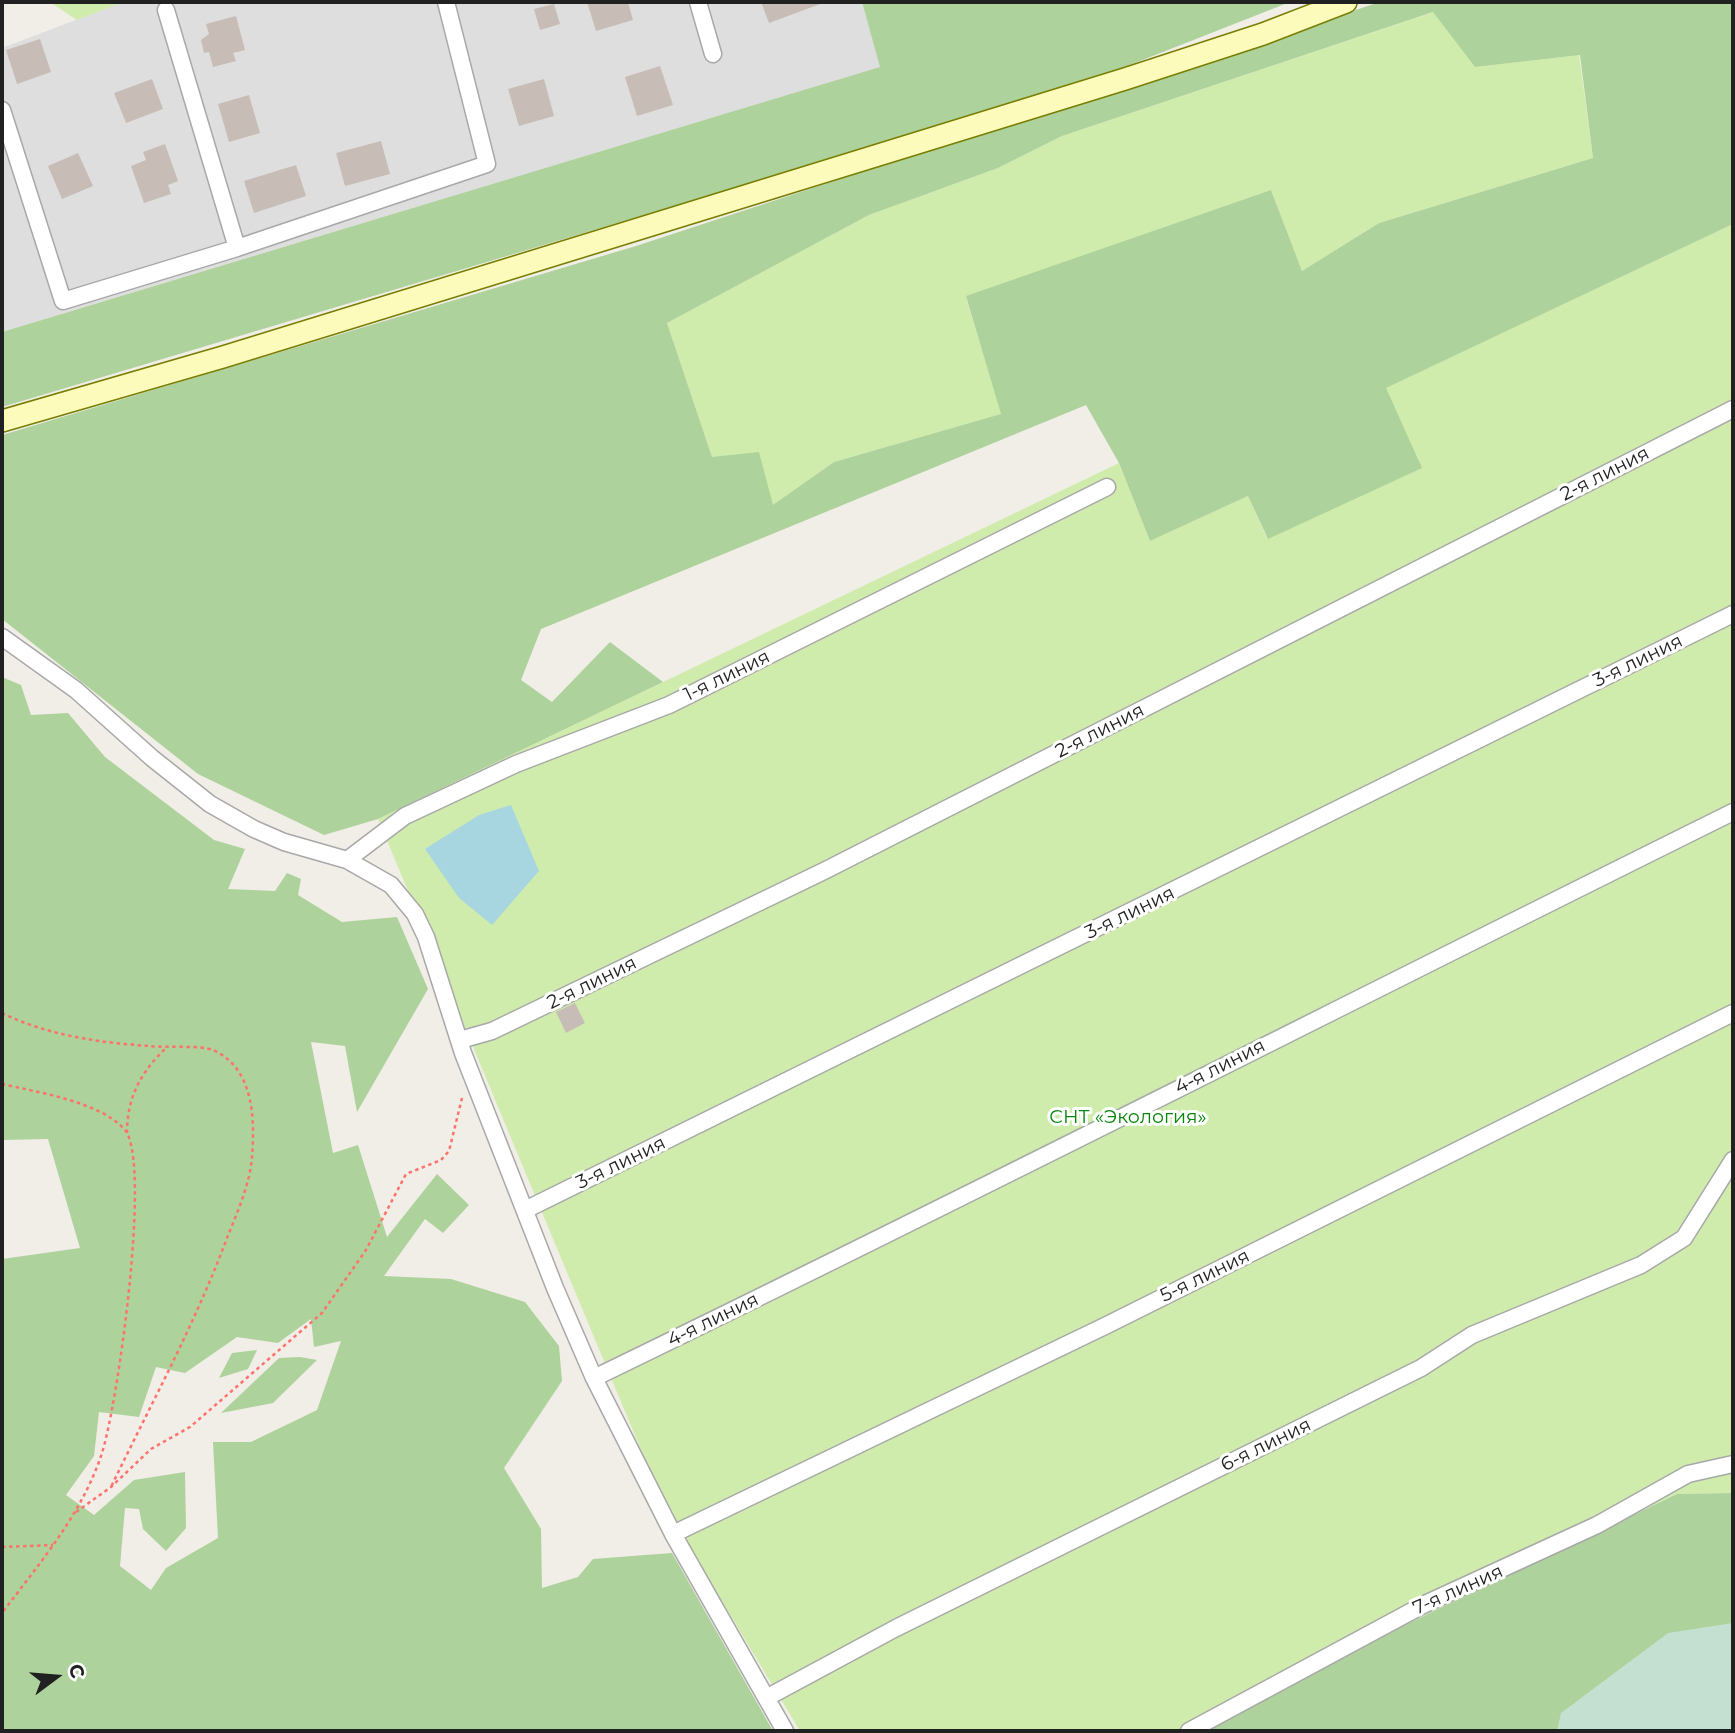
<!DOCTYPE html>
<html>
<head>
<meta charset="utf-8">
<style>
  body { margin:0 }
  #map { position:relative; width:1735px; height:1733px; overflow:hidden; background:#f1ede7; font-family:Montserrat,sans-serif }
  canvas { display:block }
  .frame { position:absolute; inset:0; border:4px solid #212121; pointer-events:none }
  .north { position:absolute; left:21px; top:1642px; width:70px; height:70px; -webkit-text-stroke:5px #fff; paint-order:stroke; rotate:74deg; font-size:19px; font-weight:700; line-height:28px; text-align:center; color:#212121 }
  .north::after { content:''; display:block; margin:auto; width:24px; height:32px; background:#212121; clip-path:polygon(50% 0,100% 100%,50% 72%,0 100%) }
</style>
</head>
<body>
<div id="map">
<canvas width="1735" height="1733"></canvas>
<div class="frame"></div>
<div class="north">С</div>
</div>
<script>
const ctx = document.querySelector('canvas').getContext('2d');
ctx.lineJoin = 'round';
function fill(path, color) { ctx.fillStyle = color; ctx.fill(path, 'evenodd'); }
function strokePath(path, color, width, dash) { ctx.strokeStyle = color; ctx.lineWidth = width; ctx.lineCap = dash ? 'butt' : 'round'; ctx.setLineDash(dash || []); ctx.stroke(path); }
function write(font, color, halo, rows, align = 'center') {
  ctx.font = font + ' Montserrat,sans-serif'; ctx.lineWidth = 6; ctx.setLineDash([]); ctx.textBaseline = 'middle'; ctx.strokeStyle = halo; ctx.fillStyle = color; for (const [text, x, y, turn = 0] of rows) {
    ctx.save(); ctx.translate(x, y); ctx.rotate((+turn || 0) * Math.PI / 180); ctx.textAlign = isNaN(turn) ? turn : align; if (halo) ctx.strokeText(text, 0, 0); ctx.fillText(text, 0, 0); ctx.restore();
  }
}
fill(new Path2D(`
  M123,2H862L881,67L2,332V48Z`), '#dfdede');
fill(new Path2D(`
  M50,2H123L77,20Z
  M1434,12L1475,67L1579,55L1593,158L1379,223L1302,271L1271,190L966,297L1002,414L834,462L773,506L712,457L667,323L869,215L998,168L1062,136Z
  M1733,224V1493L1677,1494L1185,1731H800L664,1505L378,819L1119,463L1150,541L1248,496L1267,538L1385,388Z`), '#d0ecac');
fill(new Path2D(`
  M862,2H1290L1079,85L2,407V332L880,67Z
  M1380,2H1733V224L1386,388L1422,468L1268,539L1248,496L1150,541L1119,463L1086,405L541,629L521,680L552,702L610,642L663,682L378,819L324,835L198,774L2,619V435L636,246ZM1433,12L1475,67L1580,55L1593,158L1379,223L1302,271L1271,190L966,296L1001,414L834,462L773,505L759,452L712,457L667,323L869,215L998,168L1062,136Z
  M2,677L21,685L31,715L68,713L105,757L214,840L245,849L228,889L275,891L287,873L301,879L298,895L342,922L397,917L428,989L357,1112L345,1046L311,1042L333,1153L358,1145L387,1237L437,1174L469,1205L443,1233L425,1219L384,1276L451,1279L525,1302L559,1346L562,1381L504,1468L541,1529L542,1588L578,1577L593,1559L672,1553L773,1731H2V1259L80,1248L48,1139L2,1140ZM311,1319L314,1347L341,1341L317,1410L251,1442H213L218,1538L166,1568L151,1590L120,1566L125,1508L139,1509L143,1529L166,1551L186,1528L185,1472L134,1480L94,1515L66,1495L94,1456L99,1412L139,1417L156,1367L185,1373L237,1337L278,1343Z
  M257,1350L248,1369L219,1378L232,1353Z
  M300,1357L317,1360L273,1403L221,1413L279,1358Z
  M1733,1493V1684L1688,1731H1185L1677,1494Z`), '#aed29b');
fill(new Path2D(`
  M1733,1623V1731H1557L1561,1713L1668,1633Z`), '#c4e0d1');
fill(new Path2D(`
  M511,805L539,871L492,925L459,898L425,849L479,815Z`), '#a7d6e0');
fill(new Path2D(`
  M587,2H628L633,20L596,31Z
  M761,2H823V3L769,23Z
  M554,4L560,24L540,30L534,9Z
  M236,16L245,50L233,53L236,61L213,67L209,52L204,53L201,40L209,34L206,24Z
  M40,39L51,72L17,84L6,50Z
  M660,66L673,105L637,116L625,77Z
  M152,79L163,109L126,123L114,93Z
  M544,79L554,116L519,126L508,89Z
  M249,95L260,133L229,142L218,104Z
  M381,141L390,174L345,186L336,153Z
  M165,144L178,181L168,185L171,194L144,203L131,166L146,160L143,152Z
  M78,153L93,186L62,199L48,166Z
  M296,165L306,196L254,213L244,181Z
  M575,1003L585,1023L566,1033L556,1012Z`), '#c7bdb6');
const street = new Path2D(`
  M698,2L713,54
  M166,10L237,248
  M2,110L63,301L237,248L487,164L446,2
  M2,637L76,690L152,758L210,804L254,829L284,842L347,860L391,885L415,914L426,937L463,1053L555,1288L594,1378L673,1534L785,1731
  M347,860L405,816L516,764L669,705L1107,487
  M460,1040L492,1031L824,871L1733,409
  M525,1210L1733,614
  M594,1378C976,1193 1353,1000 1733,812
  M673,1534L1105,1326L1733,1013
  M766,1698L896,1628L1421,1368L1472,1335L1641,1265L1684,1238L1733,1160
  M1189,1731L1425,1604L1597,1525L1688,1474L1733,1464`);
const secondary = new Path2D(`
  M2,421L223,357L1125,79L1263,34L1346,2`);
strokePath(street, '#a8a8a8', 19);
strokePath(secondary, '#787e01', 24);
strokePath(new Path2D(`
  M2,1013C46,1035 101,1043 150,1046C166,1048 201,1045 213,1050C254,1068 255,1119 252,1157C250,1184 237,1213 227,1238C195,1324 151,1404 111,1487
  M2,1084C37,1092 101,1102 125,1130C152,1163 117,1411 101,1456C81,1515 39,1564 2,1613
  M127,1133C127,1097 141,1072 166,1048
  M76,1512L111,1487L151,1449L190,1427L322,1313L366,1250L406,1174L441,1160L449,1151L462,1098
  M2,1547L53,1545`), '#fe726b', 2.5, [3.5, 3.5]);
strokePath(street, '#fff', 16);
strokePath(secondary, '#fcfbbb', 21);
write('19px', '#212121', '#fff', [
  ["2-я линия",1605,474,-27],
  ["3-я линия",1638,661,-26],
  ["1-я линия",727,676,-26],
  ["2-я линия",1100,731,-27],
  ["3-я линия",1130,913,-26],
  ["2-я линия",592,983,-26],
  ["4-я линия",1220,1067,-27],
  ["3-я линия",621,1163,-26],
  ["5-я линия",1205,1276,-26],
  ["4-я линия",713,1320,-26],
  ["6-я линия",1266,1445,-26],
  ["7-я линия",1458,1590,-24]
]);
write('19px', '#08850b', '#fff', [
  ["СНТ «Экология»",1128,1117]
]);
</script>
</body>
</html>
